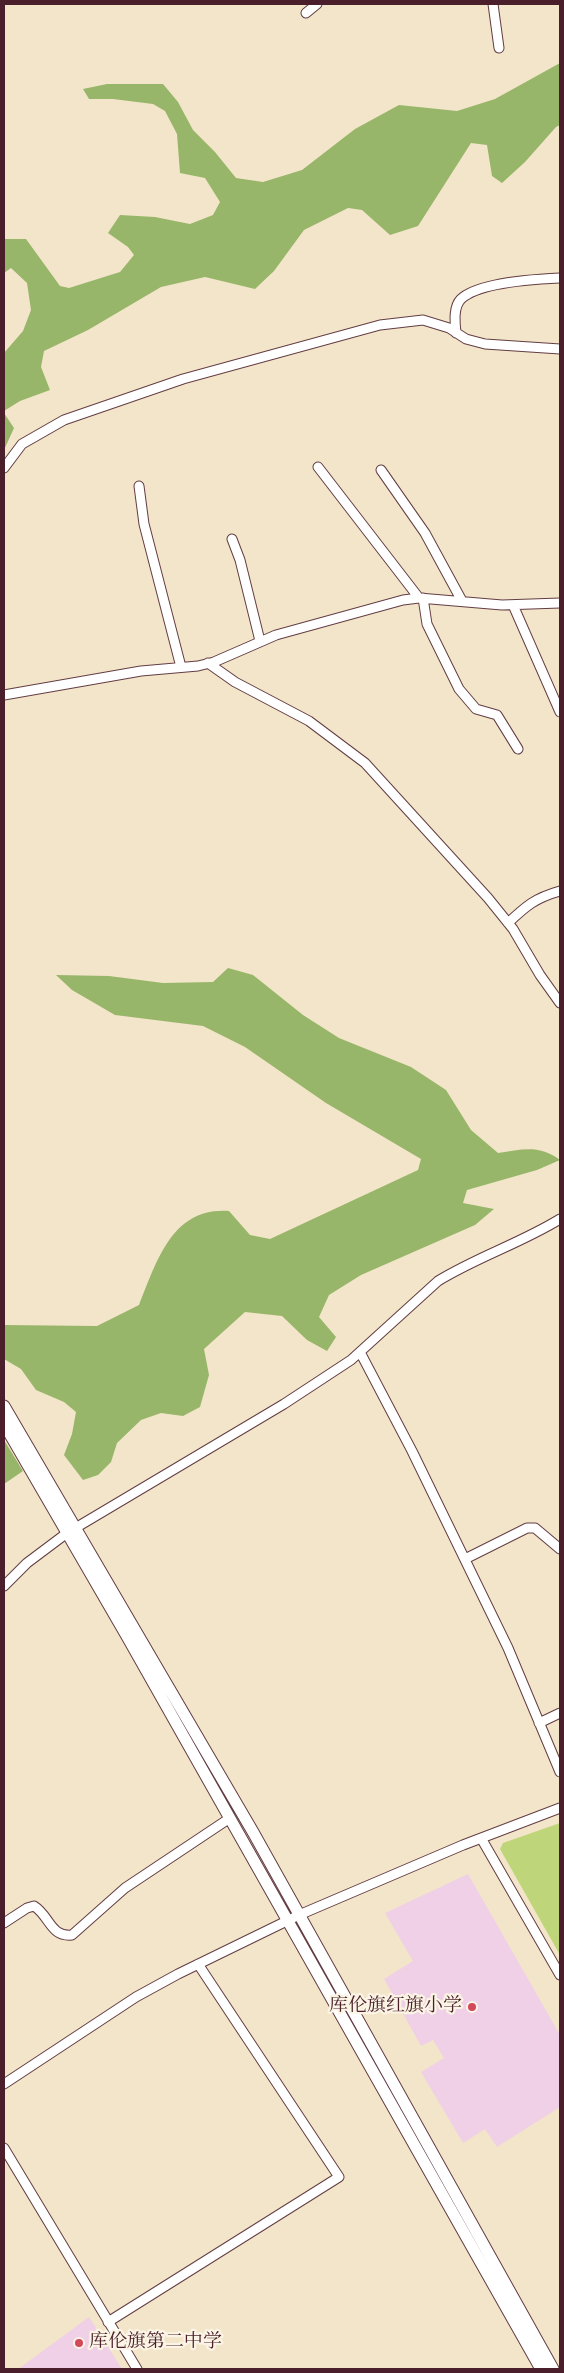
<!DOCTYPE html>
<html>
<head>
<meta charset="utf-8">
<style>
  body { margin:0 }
  #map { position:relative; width:564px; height:2373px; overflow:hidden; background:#f3e5c9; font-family:"IM FELL Double Pica",serif }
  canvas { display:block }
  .frame { position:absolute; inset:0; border:5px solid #4a1f2b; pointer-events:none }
</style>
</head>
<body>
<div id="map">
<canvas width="564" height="2373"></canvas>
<div class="frame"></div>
</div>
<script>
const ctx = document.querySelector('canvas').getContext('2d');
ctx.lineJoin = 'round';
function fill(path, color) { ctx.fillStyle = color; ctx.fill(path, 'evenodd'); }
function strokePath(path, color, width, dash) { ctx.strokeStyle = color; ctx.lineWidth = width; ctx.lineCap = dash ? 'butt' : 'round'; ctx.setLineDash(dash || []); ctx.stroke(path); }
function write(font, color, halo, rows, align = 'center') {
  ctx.font = font + ' "IM FELL Double Pica","Noto Serif SC",serif'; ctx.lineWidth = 4.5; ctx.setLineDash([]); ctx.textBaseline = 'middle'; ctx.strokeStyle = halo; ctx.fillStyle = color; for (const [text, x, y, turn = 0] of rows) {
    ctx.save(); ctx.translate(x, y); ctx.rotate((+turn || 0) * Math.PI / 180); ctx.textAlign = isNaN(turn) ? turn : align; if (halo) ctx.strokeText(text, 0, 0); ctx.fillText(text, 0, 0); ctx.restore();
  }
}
fill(new Path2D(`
  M468,1874L560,2035V2107L497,2147L485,2129L463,2143L421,2072L444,2058L433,2040L421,2046L384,1979L413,1961L385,1913Z
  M89,2317L122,2369H18Z`), '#efd0e6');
fill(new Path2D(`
  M560,1823V1955L500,1849L503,1843Z`), '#bfd579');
fill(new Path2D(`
  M560,63V125L556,127L525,162L502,183L492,176L487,145L471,143L418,226L390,235L362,210L348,208L304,230L274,271L255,289L205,277L161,287L88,330L44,351L41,367L50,390L20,401L4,411V353L23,331L31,310L27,283L11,268L4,273V239H26L60,286L69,288L120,272L134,255L128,247L108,233L120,215L155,217L190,224L213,215L220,202L205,178L180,173L177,134L165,111L153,104L113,99H89L83,89L107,84H163L178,102L193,130L215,152L236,178L263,182L302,170L355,129L399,105L457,111L495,99Z
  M4,413L14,428L4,450Z
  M228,968L253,975L303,1015L339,1038L411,1067L446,1090L471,1130L498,1153C522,1150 538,1144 560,1160L537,1170L467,1190L463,1203L494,1209L475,1225L361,1275L329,1295L319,1317L336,1337L327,1351L307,1340L282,1316L245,1312L204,1349L209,1375L200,1407L183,1416L161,1413L141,1420L117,1443L111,1462L98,1475L83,1480L64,1455L72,1434L76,1412L64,1402L36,1390L21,1369L4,1359V1325L97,1326L139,1305C157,1261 172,1207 229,1211L250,1235L270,1239L418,1170L421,1159L326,1103L245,1047L203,1026L115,1015L72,990L56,975L109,976L163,983L213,982Z
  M4,1440L23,1471L4,1484Z`), '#97b669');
const minor = new Path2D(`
  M493,4L499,48
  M306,13L317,4
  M456,333C455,323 453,307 461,299C479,282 537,279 560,278
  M318,467L419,598
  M4,468L22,444L64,420L183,379L380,325L423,320L449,328L466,339L485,344L560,349
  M381,470L425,533L462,601
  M139,486L144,524L181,667
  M232,539L240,560L260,641
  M423,598L427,624L459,689L476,709L497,715L518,749
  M513,605L560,712
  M208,663L235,682L309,721L365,763L488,898L513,929L540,975L560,1003
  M4,695L141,671L198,666L214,662L276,635L403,600L419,598L502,605L560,603
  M508,923C526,906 535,898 560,891
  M360,1352L412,1451L508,1648L560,1772
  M465,1559L527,1528H535L560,1549
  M4,1586L27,1563L67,1533L284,1404L351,1360L438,1281C477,1257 521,1243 560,1219
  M539,1723L560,1713
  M481,1838L560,1975
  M4,1923L27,1908L34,1906C50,1916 50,1937 72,1935L125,1888L230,1818
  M4,2084L136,1997L178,1974L299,1915L463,1845L560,1808
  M4,2148L137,2369
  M108,2322L339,2177L198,1964`);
const major = new Path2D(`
  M4,1406L253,1832L553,2369
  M4,1424L128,1638L541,2369`);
strokePath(minor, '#633d43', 11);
strokePath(major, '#633d43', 13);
strokePath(minor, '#fff', 9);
strokePath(major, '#fff', 11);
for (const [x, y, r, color] of [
  [472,2007,5,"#d1495b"],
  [79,2343,5,"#d1495b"]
]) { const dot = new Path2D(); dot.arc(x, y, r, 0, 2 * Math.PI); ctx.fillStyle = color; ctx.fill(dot); strokePath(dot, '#fcf5e5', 2); }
write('19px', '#4a1f2b', '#fcf5e5', [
  ["库伦旗红旗小学",462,2007],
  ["库伦旗第二中学",89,2343,"left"]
], 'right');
</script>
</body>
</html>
